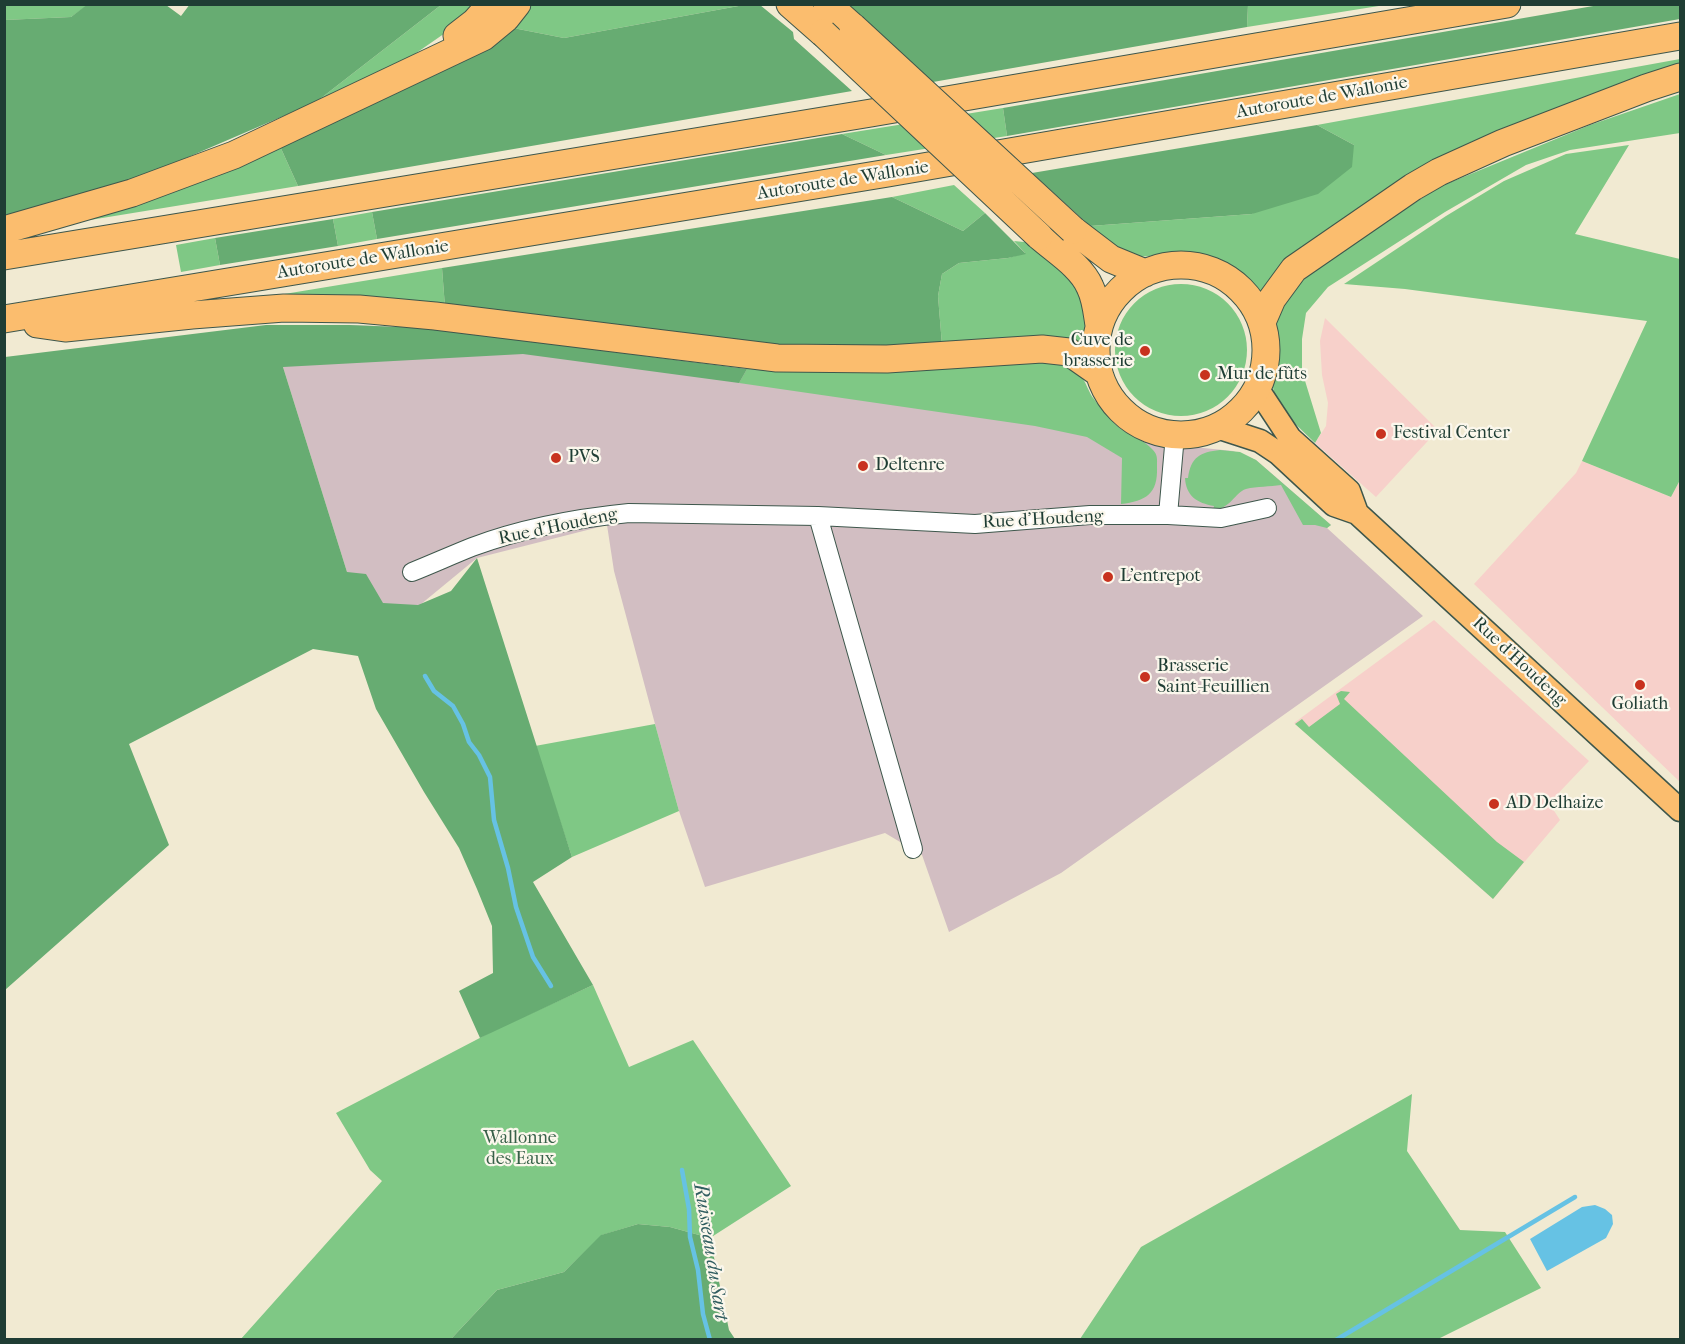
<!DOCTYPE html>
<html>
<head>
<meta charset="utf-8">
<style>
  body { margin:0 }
  #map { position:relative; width:1685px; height:1344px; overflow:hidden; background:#f1ead2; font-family:"IM FELL French Canon",serif }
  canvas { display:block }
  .frame { position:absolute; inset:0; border:6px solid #1f3d34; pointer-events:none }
</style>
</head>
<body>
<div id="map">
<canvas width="1685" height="1344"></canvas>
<div class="frame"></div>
</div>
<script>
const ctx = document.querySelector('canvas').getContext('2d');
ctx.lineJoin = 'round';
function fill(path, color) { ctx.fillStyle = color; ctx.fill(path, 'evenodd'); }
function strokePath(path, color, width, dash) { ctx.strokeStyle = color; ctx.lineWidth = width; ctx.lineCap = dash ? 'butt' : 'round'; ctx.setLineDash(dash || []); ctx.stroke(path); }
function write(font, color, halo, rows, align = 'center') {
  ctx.font = font + ' "IM FELL French Canon",serif'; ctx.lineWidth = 4.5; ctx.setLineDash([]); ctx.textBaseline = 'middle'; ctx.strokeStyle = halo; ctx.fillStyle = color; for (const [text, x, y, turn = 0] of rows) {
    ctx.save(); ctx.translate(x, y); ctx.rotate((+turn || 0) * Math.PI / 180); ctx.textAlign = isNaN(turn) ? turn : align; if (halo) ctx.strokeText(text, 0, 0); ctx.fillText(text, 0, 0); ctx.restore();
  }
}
fill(new Path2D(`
  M1325,318L1438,430L1376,497L1315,443L1326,426L1328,403L1322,375L1320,341Z
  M1582,461L1671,497L1680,480V782L1474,584L1576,473Z
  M1434,620L1589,761L1549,803L1560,820L1493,899L1294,723Z`), '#f7d0ca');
fill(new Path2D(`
  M349,325L425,328L747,369L820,372L913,371L1041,362L1082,377L1092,398L1116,425L1144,442L1233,451L1256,460L1331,525L1327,528L1423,616L1061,873L949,932L922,855L885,833L705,887L679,811L655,724L614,571L607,525L477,558L358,656L347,572L283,367Z`), '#d2bec2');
fill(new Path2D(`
  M4,5H88L71,17L5,20Z
  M441,5H480L448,31L409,58L316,102Z
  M526,5H744L564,38L508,27Z
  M1248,5H1385L1247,27Z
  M1680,59V70L1453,156L1262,295C1241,267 1205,249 1169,253C1156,255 1140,259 1127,255C1117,251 1100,234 1090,226L1252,214L1354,145L1317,125Z
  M1680,94V133L1570,150L1526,165L1445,212L1328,287L1306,313L1302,339V371L1321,433L1315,443L1285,414L1275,397L1272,383L1277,364V320L1287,294L1322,264L1439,187L1590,125Z
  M1003,108L1007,136L886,155L842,134Z
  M279,144L298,186L90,220Z
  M1629,145L1575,234L1680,259V480L1671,497L1582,461L1647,321L1405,289L1344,284L1446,216L1504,181L1566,154Z
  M954,185L985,213L963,231L892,197Z
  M372,212L377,239L338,246L333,219Z
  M215,238L220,265L181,272L176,245Z
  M1014,241L1034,243L1080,289L1086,317L1083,348L942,345L938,296L942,274L959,263L1008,258L1025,253Z
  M442,268L445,307L254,299Z
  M1115 350a66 66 0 1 1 132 0a66 66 0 1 1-132 0Z
  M1041,362C1056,363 1073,366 1083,379C1087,385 1089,393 1094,399C1100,408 1108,416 1115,424C1126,435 1143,438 1153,450C1158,455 1157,460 1157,467C1158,494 1146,501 1121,504L1122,458L1087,437L1035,426L739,383L747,369L820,372L913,371Z
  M1220,450L1240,452L1256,460L1331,525L1327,528L1315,525H1303L1281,485C1270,487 1257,486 1246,489C1234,493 1232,508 1213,510L1214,506C1197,503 1186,496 1185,478H1188C1191,457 1200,452 1220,450Z
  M1341,691L1350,692L1344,699L1497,842L1524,862L1493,899L1295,724L1302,719L1309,727L1340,704L1336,694Z
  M655,724L679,811L572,857L535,746Z
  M593,985L629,1067L693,1040L791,1186L710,1238L670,1227L638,1224L602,1235L564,1272L497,1290L451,1339L240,1340L382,1181L370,1170L336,1113L497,1029Z
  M1412,1094L1407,1151L1460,1230L1505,1232L1541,1288L1438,1339H1080L1141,1247Z`), '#7fc885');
fill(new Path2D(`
  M88,4L166,5L181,16L190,4L441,5L316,102L128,183L38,209L5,215L4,20L71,17Z
  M843,4L1248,5L1247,27L933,82L869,24Z
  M744,5H760L793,32L794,39L852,91L298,186L279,144L508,27L564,38Z
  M1599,5H1680V19L1007,136L1003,108Z
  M1317,125L1354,145L1352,167L1318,194L1252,214L1090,226L1032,173Z
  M842,134L886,155L377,239L372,212Z
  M892,197L963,231L985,213L1026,254L1008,258L959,263L942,274L938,296L942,345L764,348L445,307L442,268Z
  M333,219L338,246L220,265L215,238Z
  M266,325H349L425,328L747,369L739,383L523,354L283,367L347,572L366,574L383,603L418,605L451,591L477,558L572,857L533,882L593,985L480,1038L459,991L493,973L492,926L477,889L459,848L424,792L376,709L358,656L313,649L129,744L169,845L5,990V357Z
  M638,1224L670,1227L710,1238L729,1330L735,1339H451L497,1290L564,1272L601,1235Z`), '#67ac72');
fill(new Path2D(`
  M1595,1205L1605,1209L1612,1215L1613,1224L1606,1238L1547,1271L1530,1239L1582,1207Z`), '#66c2e4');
strokePath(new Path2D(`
  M425,676L434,691L453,706L463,724L469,742L479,755L490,777L494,820L508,868L516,907L533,957L551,986
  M682,1170L689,1209L690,1237L698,1270L703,1314L710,1340
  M1336,1340L1575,1197`), '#66c2e4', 4.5);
const minor = new Path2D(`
  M1168,515L1175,435
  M818,516L913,849
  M412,572C432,564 452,555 472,547C520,529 578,518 629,513L818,516L975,524L1090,515H1168L1221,518L1267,508`);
const major = new Path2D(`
  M1257,388L1290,438L1349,491L1357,513
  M1217,427L1260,441L1278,453L1334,505L1357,513L1680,810`);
const highway = new Path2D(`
  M790,4L823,33
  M827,4L853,27
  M457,36L475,22L491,4
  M4,230L132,193L234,155L483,37L506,18L517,4
  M1073,230L1111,259L1145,273
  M1039,236C1056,251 1081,266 1090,287C1096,299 1097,313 1099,325
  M4,256L871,113L1507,4
  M1096 350a85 85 0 1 1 170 0a85 85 0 1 1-170 0Z
  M4,319L888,173L1680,36
  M1262,322L1272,299L1294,269L1413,187L1439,172L1503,143L1646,88L1680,77
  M37,324L65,328L192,315L284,308L359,309L435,316L777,358L887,359L1042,349L1069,352L1099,373`);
strokePath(minor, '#3e574c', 20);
strokePath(major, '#3e574c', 25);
strokePath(highway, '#3e574c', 29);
strokePath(minor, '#fff', 18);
strokePath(major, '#fbbd6e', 22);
strokePath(highway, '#fbbd6e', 27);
const highwayBridge = new Path2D(`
  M853,27L1073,230
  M823,33L1039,236`);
strokePath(highwayBridge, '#3e574c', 29, []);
strokePath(highwayBridge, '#fbbd6e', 27);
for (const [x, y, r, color] of [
  [1145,351,6,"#c8321e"],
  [1205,375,6,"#c8321e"],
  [1381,434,6,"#c8321e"],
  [556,458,6,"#c8321e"],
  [863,466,6,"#c8321e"],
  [1108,577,6,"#c8321e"],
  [1145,677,6,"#c8321e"],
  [1640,685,6,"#c8321e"],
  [1494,804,6,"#c8321e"]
]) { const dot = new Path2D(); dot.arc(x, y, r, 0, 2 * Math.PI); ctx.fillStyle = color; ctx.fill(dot); strokePath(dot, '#fbf7ec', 2); }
write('18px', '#1f3d34', '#fbf7ec', [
  ["Autoroute de Wallonie",1322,98,-10],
  ["Autoroute de Wallonie",843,181,-9],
  ["Autoroute de Wallonie",363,260,-9],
  ["Rue d'Houdeng",1043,520,-3],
  ["Rue d'Houdeng",558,527,-12],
  ["Rue d'Houdeng",1519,662,43]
]);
write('18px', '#1f3d34', '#fbf7ec', [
  ["Cuve de",1133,341,"right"],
  ["brasserie",1133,362,"right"],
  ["Mur de fûts",1217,375],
  ["Festival Center",1393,434],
  ["PVS",568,458],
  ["Deltenre",875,466],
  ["L'entrepot",1120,577],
  ["Brasserie",1157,667],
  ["Saint-Feuillien",1157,688],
  ["Goliath",1640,705,"center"],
  ["AD Delhaize",1506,804]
], 'left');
write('18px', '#376048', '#fbf7ec', [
  ["Wallonne",520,1139],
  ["des Eaux",520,1160]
]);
write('italic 20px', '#315e60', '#fbf7ec', [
  ["Ruisseau du Sart",710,1252,81]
]);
</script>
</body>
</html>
